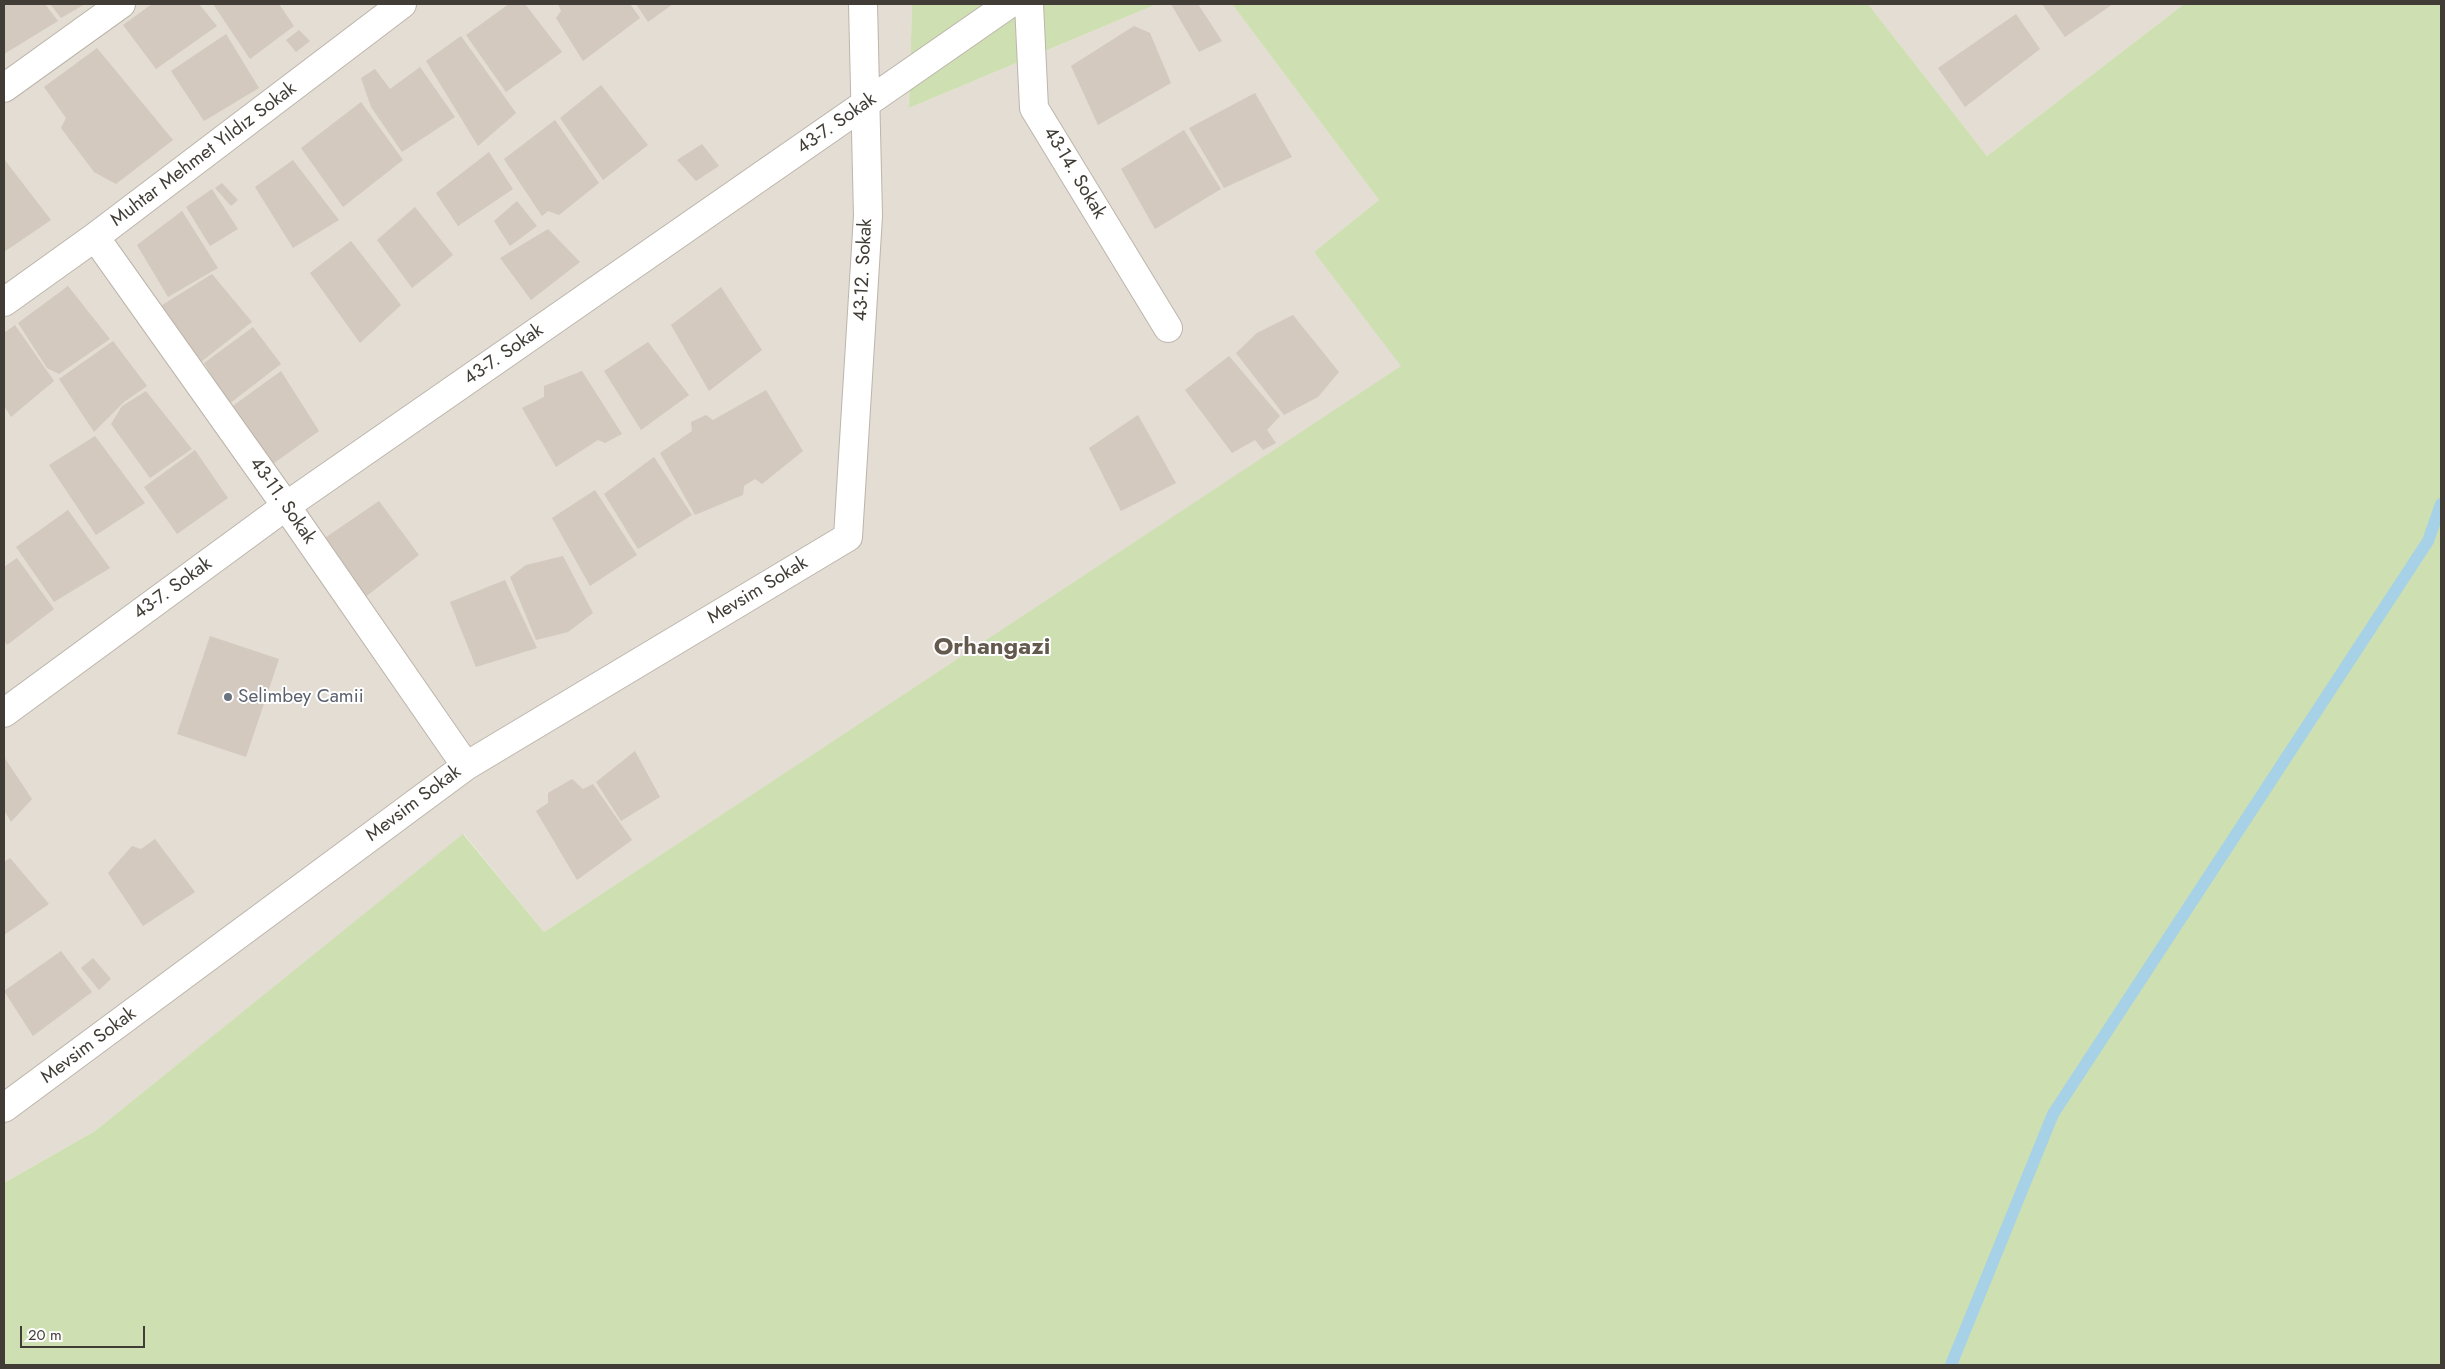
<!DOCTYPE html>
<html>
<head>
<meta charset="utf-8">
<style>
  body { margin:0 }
  #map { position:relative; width:2445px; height:1369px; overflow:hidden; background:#f0ece4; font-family:Jost,sans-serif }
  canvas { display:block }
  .frame { position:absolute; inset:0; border:5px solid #413c35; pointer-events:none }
  .scale { position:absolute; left:20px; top:1326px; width:125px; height:22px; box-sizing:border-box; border:2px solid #413c35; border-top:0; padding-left:6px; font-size:15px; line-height:18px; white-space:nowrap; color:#413c35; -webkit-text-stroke:4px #fff; paint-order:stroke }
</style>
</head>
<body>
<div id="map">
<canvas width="2445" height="1369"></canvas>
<div class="frame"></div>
<div class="scale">20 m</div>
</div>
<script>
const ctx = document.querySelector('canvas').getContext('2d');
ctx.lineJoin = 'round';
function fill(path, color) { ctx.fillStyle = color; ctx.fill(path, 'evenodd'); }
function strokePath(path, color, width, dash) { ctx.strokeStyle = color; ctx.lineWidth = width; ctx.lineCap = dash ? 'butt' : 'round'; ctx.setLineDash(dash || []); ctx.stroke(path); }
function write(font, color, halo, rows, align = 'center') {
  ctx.font = font + ' Jost,sans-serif'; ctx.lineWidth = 4; ctx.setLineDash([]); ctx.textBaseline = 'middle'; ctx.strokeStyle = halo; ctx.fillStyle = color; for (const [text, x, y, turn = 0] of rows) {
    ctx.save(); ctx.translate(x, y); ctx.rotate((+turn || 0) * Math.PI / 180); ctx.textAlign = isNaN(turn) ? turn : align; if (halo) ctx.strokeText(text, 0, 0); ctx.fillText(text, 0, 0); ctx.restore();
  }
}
fill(new Path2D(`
  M4,4H912L909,108L1157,4H1232L1379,200L1314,252L1402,366L544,932L464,834L95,1131L4,1183Z
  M1868,4H2184L1987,156Z`), '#e3ddd3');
fill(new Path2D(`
  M912,4H1157L909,108Z
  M1232,4H1868L1987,156L2184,4H2441V1365H4V1183L95,1131L463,834L544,932L1401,366L1314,252L1379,200Z`), '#cee0b1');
strokePath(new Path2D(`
  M1951,1365L2053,1114L2428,541L2441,504`), '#a7d1e6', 12);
fill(new Path2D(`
  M4,4H45L58,21L4,54Z
  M50,4H85L61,18Z
  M152,4H199L217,26L156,69L123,25Z
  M213,4H279L294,26L250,59Z
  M509,4H525L562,52L506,92L466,35Z
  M558,4H630L640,18L583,61L556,18L561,11Z
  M636,4H673L648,22Z
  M1171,4H1198L1222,41L1199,52Z
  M2042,4H2113L2065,37Z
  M2016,14L2040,49L1965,107L1938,68Z
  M1134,26L1150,33L1171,83L1098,125L1071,66Z
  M299,30L310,41L296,52L286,40Z
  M226,34L259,88L204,121L171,71Z
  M461,36L516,113L478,146L426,61Z
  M97,48L173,140L116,184L94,172L61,128L66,118L44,87Z
  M420,67L455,117L402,152L371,107L361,78L375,69L390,89Z
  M601,85L648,145L603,180L560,118Z
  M1255,93L1292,157L1224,188L1189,128Z
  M361,102L403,160L343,207L301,148Z
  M555,120L599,183L559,215L548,211L542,216L504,159Z
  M1184,130L1221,189L1155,229L1121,169Z
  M702,144L719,166L696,181L677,160Z
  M489,152L513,189L458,226L436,193Z
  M4,159L51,220L4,252Z
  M293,160L339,220L293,248L255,187Z
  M222,183L238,200L231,206L215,188Z
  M212,189L238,229L210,246L186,207Z
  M517,201L537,226L510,246L494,221Z
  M415,207L453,255L412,288L377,240Z
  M182,211L218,268L168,297L137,245Z
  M548,229L580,262L531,300L500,258Z
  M351,241L401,305L360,343L310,273Z
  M212,274L252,322L197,365L159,307Z
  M68,286L110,339L59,374L47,368L18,323Z
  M721,287L762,350L709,391L671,325Z
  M1293,315L1339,372L1318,397L1284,415L1236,353L1257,333Z
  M15,325L54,381L11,417L4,406V333Z
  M253,327L281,364L229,404L204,363Z
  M113,341L147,386L124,402L94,432L59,379Z
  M648,342L689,395L641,430L604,371Z
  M1229,356L1280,416L1267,430L1276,443L1263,450L1255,440L1232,453L1185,390Z
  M281,371L319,431L267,468L230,408Z
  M582,371L622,434L605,443L598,440L556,467L522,408L544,397V386Z
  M766,390L803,451L762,484L755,479L744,486L743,495L695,515L660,453L692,431L691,422L706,415L713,420Z
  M146,391L192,449L150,478L111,424L122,406Z
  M1138,415L1176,483L1121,511L1089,448Z
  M95,436L145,503L96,535L49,465Z
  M195,450L228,498L177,534L144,487Z
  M654,457L692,515L638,549L604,494Z
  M595,490L637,555L590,586L552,518Z
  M379,501L419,555L359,602L316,544Z
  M68,510L110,568L54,602L16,547Z
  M563,556L593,613L568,632L536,640L510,577L526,565Z
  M17,558L54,609L7,645L4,640V567Z
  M505,580L537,648L476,667L450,602Z
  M210,636L279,659L246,757L177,734Z
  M635,751L660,797L621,821L596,782Z
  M4,757L32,799L11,822L4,810Z
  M572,779L583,789L593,784L632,840L577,880L536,811L548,803V793Z
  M155,839L195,892L143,926L108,873L132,846L141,849Z
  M10,858L49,904L4,935V862Z
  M61,951L92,992L33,1036L4,991Z
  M93,958L111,979L99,990L81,968Z`), '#d3c9be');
const street = new Path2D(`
  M1029,4L1034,108L1168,328
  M4,88L121,4
  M95,237L286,506L466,766
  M4,302L95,237L402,4
  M4,713L286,506L1009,4
  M4,1108L466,766L848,537L868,216L863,4`);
strokePath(street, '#bdb5ab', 30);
strokePath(street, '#fff', 28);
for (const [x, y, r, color] of [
  [228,697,5,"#6b7280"]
]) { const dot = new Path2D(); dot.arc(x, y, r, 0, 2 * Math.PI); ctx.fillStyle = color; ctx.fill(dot); strokePath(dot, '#fff', 2); }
write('19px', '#413c35', '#fff', [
  ["43-7. Sokak",837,124,-35],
  ["Muhtar Mehmet Yıldız Sokak",204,155,-37],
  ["43-14. Sokak",1074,173,59],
  ["43-12. Sokak",864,270,-87],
  ["43-7. Sokak",504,355,-35],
  ["43-11. Sokak",282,501,55],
  ["43-7. Sokak",173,589,-36],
  ["Mevsim Sokak",758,591,-31],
  ["Mevsim Sokak",414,804,-37],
  ["Mevsim Sokak",89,1046,-37]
]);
write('19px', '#5b616d', '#fff', [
  ["Selimbey Camii",238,697]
], 'left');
write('bold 24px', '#63594d', '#fff', [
  ["Orhangazi",992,648]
]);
</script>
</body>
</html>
